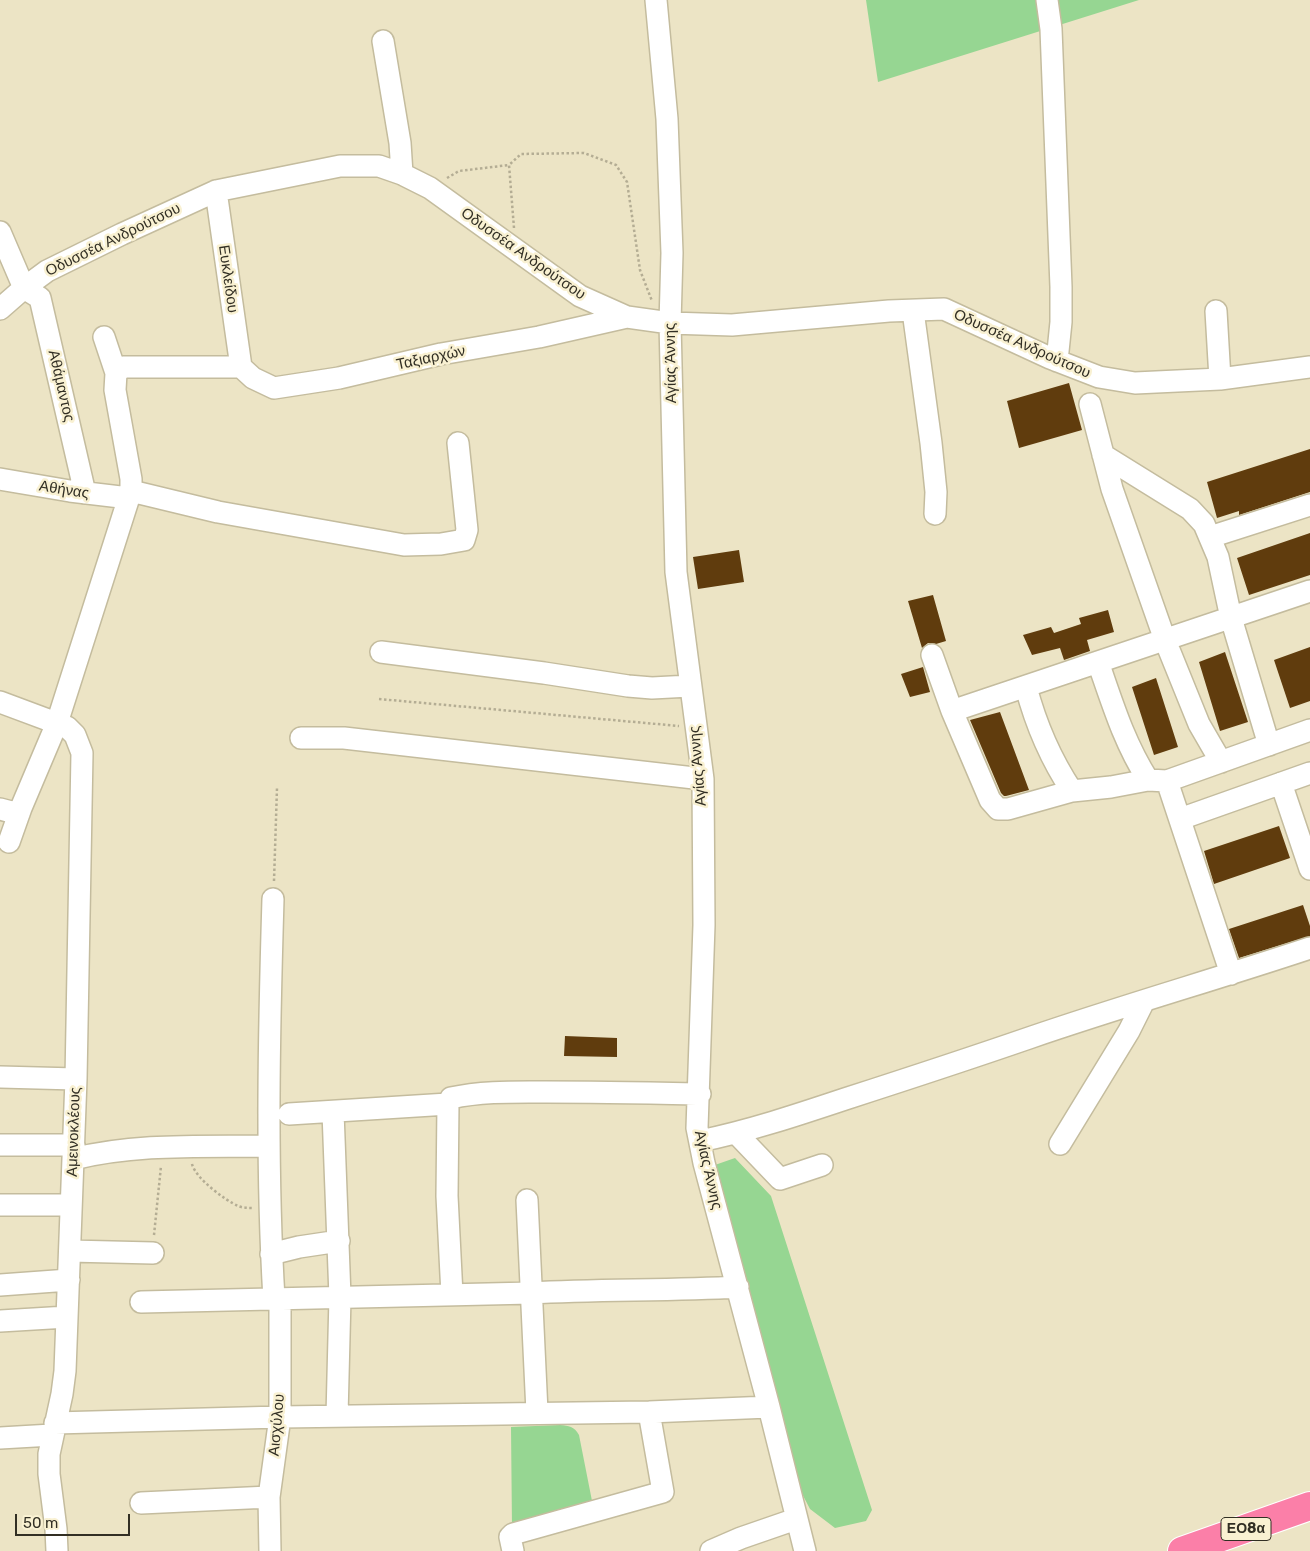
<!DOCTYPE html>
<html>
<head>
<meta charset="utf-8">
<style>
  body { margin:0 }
  #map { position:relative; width:1310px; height:1551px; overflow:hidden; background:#ece4c5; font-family:Rubik,sans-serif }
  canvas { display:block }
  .scale { position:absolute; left:15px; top:1514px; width:115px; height:22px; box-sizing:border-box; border:2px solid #322f24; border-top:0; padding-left:6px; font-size:15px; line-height:18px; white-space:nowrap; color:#322f24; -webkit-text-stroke:4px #f9f1d2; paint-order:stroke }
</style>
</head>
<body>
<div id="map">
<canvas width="1310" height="1551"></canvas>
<div class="scale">50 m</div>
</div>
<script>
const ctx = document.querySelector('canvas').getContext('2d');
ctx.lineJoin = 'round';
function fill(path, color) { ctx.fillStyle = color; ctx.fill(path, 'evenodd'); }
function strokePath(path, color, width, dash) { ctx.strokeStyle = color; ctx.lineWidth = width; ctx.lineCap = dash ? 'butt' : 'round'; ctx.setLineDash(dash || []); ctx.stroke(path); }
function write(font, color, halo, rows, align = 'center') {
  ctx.font = font + ' Rubik,sans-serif'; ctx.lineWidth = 5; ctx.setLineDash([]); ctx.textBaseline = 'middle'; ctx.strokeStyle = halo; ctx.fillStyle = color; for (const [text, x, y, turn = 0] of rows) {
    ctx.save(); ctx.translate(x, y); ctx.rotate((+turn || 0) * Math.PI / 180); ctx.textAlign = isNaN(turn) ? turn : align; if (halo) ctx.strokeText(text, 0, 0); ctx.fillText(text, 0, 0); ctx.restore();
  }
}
fill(new Path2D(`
  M866,0H1139L878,82Z
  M735,1158L771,1196L872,1510L866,1521L835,1528L810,1509L798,1486L712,1166Z
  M560,1425C569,1426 574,1426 579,1435L593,1506L512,1528L511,1427Z`), '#96d692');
fill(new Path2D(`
  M1069,383L1082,430L1019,448L1007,401Z
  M1310,449V492L1239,515V511L1217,518L1207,482Z
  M1310,533V575L1249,595L1237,558Z
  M739,550L744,582L698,589L693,557Z
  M933,595L946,641L936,644L928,643L922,648L908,601Z
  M1108,610L1114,632L1087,640L1090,651L1064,660L1060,648L1032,655L1023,635L1051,627L1054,633L1081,624L1079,618Z
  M1310,647V701L1290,708L1274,660Z
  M1225,652L1248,722L1220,731L1199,662Z
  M923,667L930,692L910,697L901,674Z
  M1156,678L1178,747L1154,755L1132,687Z
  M1000,712L1029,790L1006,796H1004L1001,793L970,720Z
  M1279,826L1290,858L1214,884L1204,851Z
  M1303,905L1310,926V936L1239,958L1229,929Z
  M565,1036L617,1038V1057L564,1056Z`), '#603c0d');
const minor = new Path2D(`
  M656,0L667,119L672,253L670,323L676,572L703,779L704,925L697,1128L704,1163L769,1407L805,1551
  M1047,0L1051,29L1061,287V322L1057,361
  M383,41L400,143L402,174
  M216,191L241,367
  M0,232L24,288
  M24,288L40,298L85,493
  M0,309L24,288L47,271L122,234L216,191L340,166H379L402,174L430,188L580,296L627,317L670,323L732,325L889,311L944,309L1050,358L1099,377L1135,383L1220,379L1310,367
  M913,311L931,443L936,492L935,514
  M1216,311L1220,379
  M104,337L116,373
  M241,367L253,378L274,388L339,378L441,354L539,337L627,317
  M1090,404L1112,489L1165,640L1199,724L1221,762
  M1103,455L1190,509L1204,524L1218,557L1231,618L1269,745
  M0,479L70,491L129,498
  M131,491L218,512L404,545L441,544L464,540L467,530L458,443
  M1210,537L1310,505
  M381,652L544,673L628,686L652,688L690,686
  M932,655L952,711L990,800L998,809H1008L1072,791L1111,787L1148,780L1167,781
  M1098,662C1113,705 1124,742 1148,780
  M1026,687C1036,725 1050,758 1072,791
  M0,702L67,727L75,735L82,753L76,1079L65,1371L62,1394L49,1454V1474L56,1529L57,1551
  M952,711L1310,591
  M301,738H344L703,779
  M1281,783L1310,869
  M0,809L19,814
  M1180,819L1310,773
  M9,842L21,808L57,723L131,491V479L115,390L116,373L123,367H241
  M273,899C269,1032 266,1165 274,1299
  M1231,974L1167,781L1310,730
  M0,1077L76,1079
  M333,1112L340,1297L337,1416
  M289,1114L448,1104
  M736,1133L780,1179L822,1165
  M700,1141C749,1131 797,1115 845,1099C907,1079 968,1059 1029,1038C1122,1006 1217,979 1310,948
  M1060,1144L1129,1031L1144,1001
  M0,1145H74
  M73,1159C137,1143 203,1147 268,1146
  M527,1200L537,1412
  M0,1205H71
  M70,1251L153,1253
  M271,1254L299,1247L339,1241
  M0,1285L69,1280
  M452,1295L447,1196L448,1104L451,1098C482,1091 515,1092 546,1092C597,1092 648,1093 700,1094
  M141,1302L531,1293C600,1289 669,1291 738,1287
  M0,1321L67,1317
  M55,1423L280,1417L649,1412L769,1407
  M0,1438L52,1435
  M141,1503L269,1497
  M270,1551L269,1497L280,1417V1298
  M513,1551L510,1537L513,1534L663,1492L649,1412
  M711,1551L741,1538L796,1519`);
const highway = new Path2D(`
  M1182,1551L1310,1506`);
strokePath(minor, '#c4bc9e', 24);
strokePath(highway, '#fff', 30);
strokePath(new Path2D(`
  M447,178L459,171L509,165
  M514,228L509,165L521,154L584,153L616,165L627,182L640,270L652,301
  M379,699L679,726
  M274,881L277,788
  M192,1164C196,1179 225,1200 238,1206C243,1208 248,1208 254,1208
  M154,1235L161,1166`), '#b4ad94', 2.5, [2.5, 2.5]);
strokePath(minor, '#fff', 21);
strokePath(highway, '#fb7fa8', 28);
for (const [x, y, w] of [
  [1246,1529,50]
]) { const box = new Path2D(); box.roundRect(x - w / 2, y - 11.5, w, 23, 4); ctx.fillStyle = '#f9f1d2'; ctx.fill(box); strokePath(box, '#322f24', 1); }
write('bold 14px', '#322f24', null, [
  ["ΕΟ8α",1246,1529]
]);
write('15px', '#322f24', '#f9f1d2', [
  ["Οδυσσέα Ανδρούτσου",113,240,-26],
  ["Οδυσσέα Ανδρούτσου",523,254,35],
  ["Ευκλείδου",228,279,82],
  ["Οδυσσέα Ανδρούτσου",1022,344,24],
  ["Ταξιαρχών",431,358,-12],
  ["Αγίας Άννης",671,363,-91],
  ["Αθάμαντος",61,386,77],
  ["Αθήνας",64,490,9],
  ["Αγίας Άννης",698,766,-95],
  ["Αμεινοκλέους",74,1132,-88],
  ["Αγίας Άννης",708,1170,77],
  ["Αισχύλου",277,1425,-85]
]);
</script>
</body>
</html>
